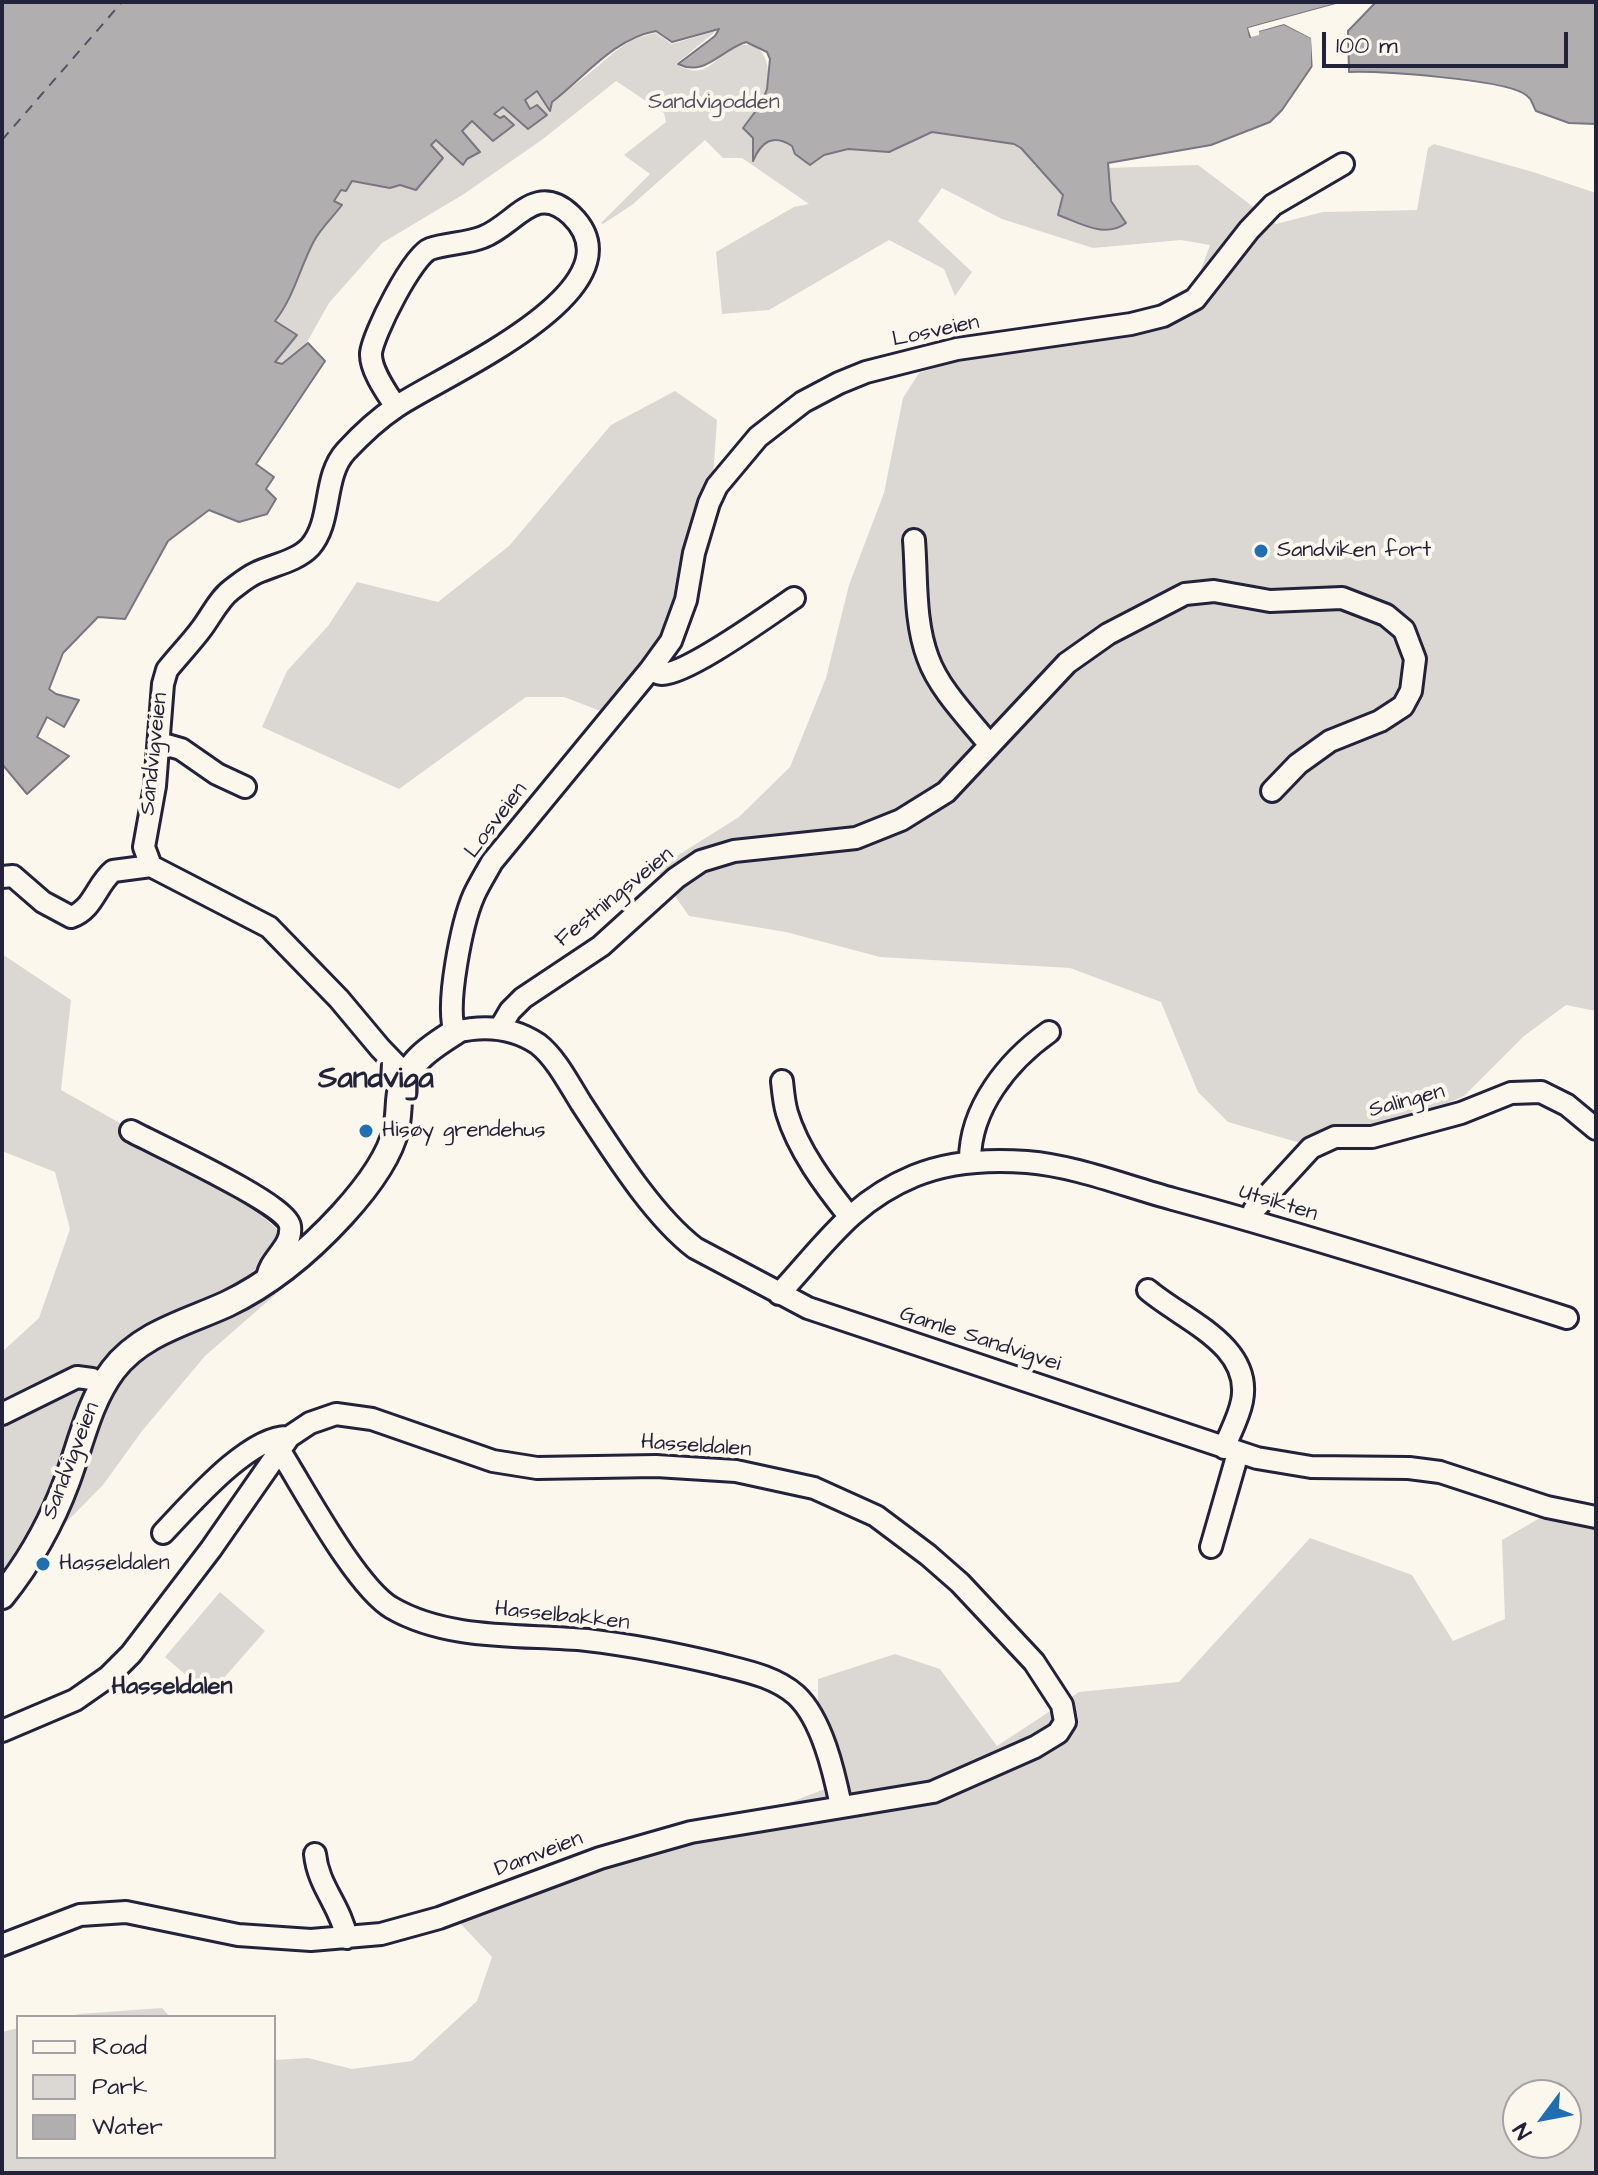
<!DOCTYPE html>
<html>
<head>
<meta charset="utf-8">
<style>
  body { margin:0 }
  #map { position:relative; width:1598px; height:2175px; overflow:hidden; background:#fbf7ec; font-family:"Architects Daughter",sans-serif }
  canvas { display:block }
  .frame { position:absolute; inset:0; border:4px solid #22223b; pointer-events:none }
  .legend { position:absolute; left:16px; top:2015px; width:260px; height:144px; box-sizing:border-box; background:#fbf7ec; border:2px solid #a4a2a5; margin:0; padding:10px 14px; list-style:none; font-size:24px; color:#22223b }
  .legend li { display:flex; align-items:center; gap:16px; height:40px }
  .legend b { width:40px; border:2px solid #a4a2a5 }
  .north { position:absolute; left:1502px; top:2079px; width:80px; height:80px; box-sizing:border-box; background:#fbf7ec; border:2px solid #a4a2a5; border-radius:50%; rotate:238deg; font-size:22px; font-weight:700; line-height:32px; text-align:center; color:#22223b }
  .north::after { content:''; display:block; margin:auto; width:28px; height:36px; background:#1f6fb2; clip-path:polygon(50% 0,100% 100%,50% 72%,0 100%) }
  .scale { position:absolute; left:1322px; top:32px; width:246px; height:36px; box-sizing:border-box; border:4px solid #22223b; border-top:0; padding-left:10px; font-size:24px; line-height:28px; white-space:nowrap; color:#22223b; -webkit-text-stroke:6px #fbf7ec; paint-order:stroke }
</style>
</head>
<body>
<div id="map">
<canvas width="1598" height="2175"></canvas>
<div class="frame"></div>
<ul class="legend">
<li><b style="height:10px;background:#fbf7ec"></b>Road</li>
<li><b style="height:22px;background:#dbd8d3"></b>Park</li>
<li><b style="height:22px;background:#b1aeb0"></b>Water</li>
</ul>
<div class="north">N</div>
<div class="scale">100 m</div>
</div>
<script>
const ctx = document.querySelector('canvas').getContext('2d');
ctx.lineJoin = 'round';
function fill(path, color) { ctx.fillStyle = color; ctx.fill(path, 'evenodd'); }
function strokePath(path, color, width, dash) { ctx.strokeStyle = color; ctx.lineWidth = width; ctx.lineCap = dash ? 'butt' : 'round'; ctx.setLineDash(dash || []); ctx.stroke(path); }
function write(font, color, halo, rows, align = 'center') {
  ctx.font = font + ' "Architects Daughter",sans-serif'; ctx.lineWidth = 8; ctx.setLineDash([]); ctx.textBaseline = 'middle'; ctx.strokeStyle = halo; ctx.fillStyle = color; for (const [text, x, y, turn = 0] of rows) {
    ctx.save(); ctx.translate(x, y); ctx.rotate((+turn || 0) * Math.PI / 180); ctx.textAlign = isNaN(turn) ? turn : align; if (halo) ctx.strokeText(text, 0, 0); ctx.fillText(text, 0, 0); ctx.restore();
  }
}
fill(new Path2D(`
  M716,31L676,64C683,68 692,72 700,70C716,67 725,46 743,45C774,43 771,85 762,103C757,112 749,120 743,128L753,138L754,159C772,122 792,145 813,164L824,155L848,149L889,152L932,132L1014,144L1021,148L1063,195L1058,215L1099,230L1106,231L1111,201L1107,168L1198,165L1276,224L1323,212L1417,210L1428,148L1434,144L1533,172L1596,193V1011L1566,1005L1524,1036L1464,1096L1381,1132L1336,1135L1328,1151L1228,1122L1198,1092L1161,1002L1070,968L880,957L786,932L689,916L656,869L739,817L790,767L826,678L849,585L884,493L903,398L919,373L1011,344L1106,328L1195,286L1210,245L1181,240L1093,248L1002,219L942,188L918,221L972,272L955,296L944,269L889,240L769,310L722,314L716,252L794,207L809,204L742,158H723L705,140L632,205L603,224L601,223L650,174L624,155L666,122L664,113L616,81L543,139L464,194L382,243L329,303L306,344L282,364L274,362L297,335L275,321C293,298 300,268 314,241C321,228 332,217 341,206L333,202L341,190L352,180C419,196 396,177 436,139L462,164V131L473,121L493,141L500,119L494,114L503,106L530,125L543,119L530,110L524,101L537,91L550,110L552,102C567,90 583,79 597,67C617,50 628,38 656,33L672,44Z
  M675,391L717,420L713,477L667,641L603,712L564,697H526L399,789L262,727L287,671L328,626L357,582L438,602L509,546L611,425Z
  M2,954L71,1000L61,1090L227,1183L281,1233L276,1294L205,1356L142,1431L103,1485L36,1553L2,1598V1352L39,1318L70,1229L55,1172L2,1151Z
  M1596,1508V2173H2V2032L18,2028V2157H274V2060L308,2058L352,2069L412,2061L477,2001L492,1957L459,1922L420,1931L419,1927L739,1822L830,1787L818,1717V1679L895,1654L940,1669L997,1746L1079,1692L1179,1682L1310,1538L1412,1575L1453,1641L1505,1619L1502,1540L1545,1515ZM1518,2095H1566V2143H1518Z
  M220,1592L265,1631L209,1695L165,1657Z
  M162,2008L170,2017H65L79,2014Z`), '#dbd8d3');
const water = new Path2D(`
  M2,2H1343L1248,28L1250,37L1258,31L1284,24L1312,38V66L1282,110L1270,122L1211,145L1108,163L1111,201L1126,223C1105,239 1080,223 1058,215L1063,195L1021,148L1014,144L932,132L889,152L848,149L824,155L810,165L795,154L792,146C773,133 761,142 753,161V138L743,128L761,104L767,89L770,59L767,52L746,42C719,51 705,77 678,64L715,36L719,29L672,42L656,31C613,39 586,76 552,102L550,111L537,91L525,100L530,109L537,105L547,115L528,129L503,107L494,114L500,118L504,116L514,125L493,141L472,121L462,131L480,152L467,159L463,165L436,140L431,145L443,158L416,190L400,185L390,188L352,181L346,191L341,190L334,201L342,205C333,217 321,228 314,241C300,267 294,297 275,321L297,335L275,362L282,364L308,343L325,361L256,464L274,477L266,489L276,499L267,514L239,522L209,510L168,541L125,619L98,617L63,653L49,689L56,694L79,700L64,727L47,717L37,737L69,756L27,794L2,764Z
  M1376,2H1596V124L1569,123L1536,111C1531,102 1533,99 1523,93C1498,79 1380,71 1349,72L1348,31Z`);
fill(water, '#b1aeb0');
strokePath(water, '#787681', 2);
fill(new Path2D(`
  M1343,2H1347L1344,6L1288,21L1315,36L1316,66L1313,73L1311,38L1284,24L1259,31V35L1251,37L1248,28Z`), '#fbf7ec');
strokePath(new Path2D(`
  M2,140L122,2`), '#545364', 2, [10, 8]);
const minor = new Path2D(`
  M1343,164L1273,205L1249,230L1195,299L1163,316L1131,324L957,349L866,372L839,383L803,402L758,437L717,486L709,503L694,553L686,600L671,641L650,670L492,862C486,873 479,884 474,895C462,922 445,1006 455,1032C484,1025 513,1027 538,1044C556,1058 569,1084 581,1103C612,1150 652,1215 695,1248L808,1308L1257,1458L1311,1467L1409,1468L1440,1472L1547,1507L1596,1517
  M396,407C387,393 370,370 371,353C373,334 413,255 430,249C446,243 466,244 483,237C515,225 535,181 571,215C648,289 439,377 396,407C378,419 360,436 346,451C322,477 333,521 310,547C297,561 273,565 256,573C247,577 239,584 231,590C219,599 211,616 202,628C191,643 178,656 167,670L163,684L155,786L144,847L151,866L269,927L339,999L380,1048L406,1075
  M914,540C917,578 914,621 928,658C939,689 968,718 989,744
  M650,670C654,671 658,674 662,674C688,674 770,614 794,598
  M160,743L181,749L217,774L245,787
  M2,877L13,876L43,902L71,917C93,910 96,885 113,871L151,866
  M500,1028L510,1011L523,998L601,946L676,878L701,861L734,851L856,838L901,820L946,792L1067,663L1108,634L1185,594L1214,591L1270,601L1342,598L1386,615L1404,630L1415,659L1411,691L1403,706L1380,721L1330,741L1298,764L1272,791
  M782,1081C783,1091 784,1103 787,1113C798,1150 825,1186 849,1216
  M131,1131C157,1145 287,1204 290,1226C293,1249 267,1259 267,1281
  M970,1160C970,1108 1008,1061 1049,1032
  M1251,1219L1254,1210L1311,1148L1335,1137H1372L1461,1113L1511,1093L1541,1092L1567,1105L1596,1129
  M1148,1290C1183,1320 1253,1345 1242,1401C1239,1417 1230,1433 1224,1448
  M779,1294C823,1247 851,1202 914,1176C950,1161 988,1159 1027,1162C1076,1166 1125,1186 1173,1199C1306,1235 1436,1276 1567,1318
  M2,1414L77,1377L92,1379L102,1386
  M280,1451C304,1489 356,1587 392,1608C449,1641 523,1634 587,1640C630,1645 676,1654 718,1664C745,1671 774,1676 796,1695C822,1719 834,1772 841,1806
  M163,1533C189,1506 250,1434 289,1437
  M1211,1547L1238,1453
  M2,1731L75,1700L108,1677L131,1654L211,1549L289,1437L310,1423L336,1414L372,1419L493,1461L537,1468L656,1466L736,1471L814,1488L876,1516L928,1555L960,1583L1034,1662L1062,1705L1065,1722L1058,1733L1035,1747L933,1792L691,1832L600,1858L439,1918L381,1934L311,1940L238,1935L126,1912L80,1915L2,1945
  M315,1854C318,1886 340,1905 347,1938`);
const major = new Path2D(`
  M2,1596C31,1560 51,1524 67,1481C81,1443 89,1402 113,1370C141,1333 188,1322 227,1304C271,1283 309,1251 342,1215C363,1192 389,1160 396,1129C399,1117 398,1105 400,1093C406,1063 431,1047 455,1032`);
strokePath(minor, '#22223b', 26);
strokePath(major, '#22223b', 30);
strokePath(minor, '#fbf7ec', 20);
strokePath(major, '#fbf7ec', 24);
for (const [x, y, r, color] of [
  [1261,551,8,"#1f6fb2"],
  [366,1131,8,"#1f6fb2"],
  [43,1564,8,"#1f6fb2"]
]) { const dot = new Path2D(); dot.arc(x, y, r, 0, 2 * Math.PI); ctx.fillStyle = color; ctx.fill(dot); strokePath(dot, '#fbf7ec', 3); }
write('22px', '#505061', '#fbf7ec', [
  ["Sandvigodden",714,103]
]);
write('22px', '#22223b', '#fbf7ec', [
  ["Losveien",936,332,-12],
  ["Sandvigveien",155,754,-84],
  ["Losveien",497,821,-53],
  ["Festningsveien",615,898,-39],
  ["Salingen",1407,1102,-15],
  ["Utsikten",1278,1204,17],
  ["Gamle Sandvigvei",980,1340,18],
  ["Hasseldalen",696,1447,4],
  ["Sandvigveien",72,1461,-69],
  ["Hasselbakken",562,1617,6],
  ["Damveien",539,1855,-21]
]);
write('22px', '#22223b', '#fbf7ec', [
  ["Sandviken fort",1277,551],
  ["Hisøy grendehus",382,1131],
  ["Hasseldalen",59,1564]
], 'left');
write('bold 24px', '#22223b', '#fbf7ec', [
  ["Hasseldalen",172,1688]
]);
write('bold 30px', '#22223b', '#fbf7ec', [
  ["Sandviga",376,1081]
]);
</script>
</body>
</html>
